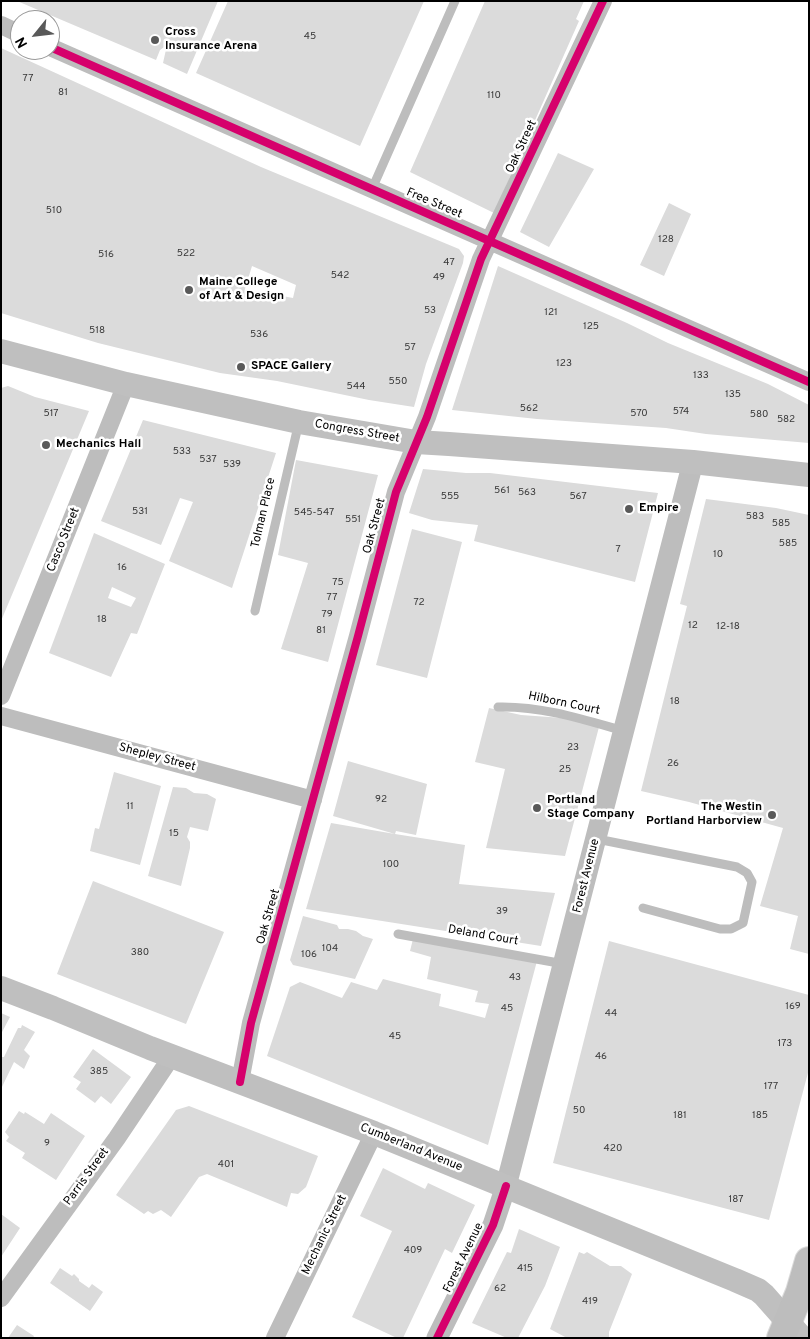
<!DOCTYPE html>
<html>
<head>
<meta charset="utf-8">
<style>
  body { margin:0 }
  #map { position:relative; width:810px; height:1339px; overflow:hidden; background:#fff; font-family:Overpass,sans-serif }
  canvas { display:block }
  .frame { position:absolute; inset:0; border:2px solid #000; pointer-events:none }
  .north { position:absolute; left:10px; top:10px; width:50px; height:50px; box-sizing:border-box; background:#fff; border:1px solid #999; border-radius:50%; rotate:241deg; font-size:14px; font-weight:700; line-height:20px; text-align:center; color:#000 }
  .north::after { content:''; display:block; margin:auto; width:18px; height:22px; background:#595959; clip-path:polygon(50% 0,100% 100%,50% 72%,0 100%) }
</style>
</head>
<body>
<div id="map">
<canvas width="810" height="1339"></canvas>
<div class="frame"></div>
<div class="north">N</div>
</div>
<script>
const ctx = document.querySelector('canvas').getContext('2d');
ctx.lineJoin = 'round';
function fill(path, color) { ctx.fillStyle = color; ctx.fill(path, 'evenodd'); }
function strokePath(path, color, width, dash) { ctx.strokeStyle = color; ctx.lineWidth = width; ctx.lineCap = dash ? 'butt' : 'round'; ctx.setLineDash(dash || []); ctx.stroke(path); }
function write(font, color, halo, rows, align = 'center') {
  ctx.font = font + ' Overpass,sans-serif'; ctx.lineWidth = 5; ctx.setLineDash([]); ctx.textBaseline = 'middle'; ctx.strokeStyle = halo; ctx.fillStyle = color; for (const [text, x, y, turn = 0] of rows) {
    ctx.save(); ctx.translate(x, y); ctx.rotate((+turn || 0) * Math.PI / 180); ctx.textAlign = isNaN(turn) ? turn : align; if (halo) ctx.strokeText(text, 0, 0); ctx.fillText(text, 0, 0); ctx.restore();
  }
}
fill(new Path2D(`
  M17,1H218L187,74L163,63L167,45L160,50L156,60Z
  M228,1H424L360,146L196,73Z
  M485,1H584L576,19L579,21L494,213L410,172Z
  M1,48L261,167L459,249L464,256L463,263L426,364L414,407L369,400L277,381L220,373L98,343L1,313ZM252,266L296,285L293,298L245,289Z
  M558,153L594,169L549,247L520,232Z
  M669,203L691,214L664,276L640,265Z
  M498,266L627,323L668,343L768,384L809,405V443L706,434L666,428L537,419L452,410Z
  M8,386L35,397L89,411L1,621V388Z
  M143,420L276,453L232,588L169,561L193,502L180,498L161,545L101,521Z
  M296,460L378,475L328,662L281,649L308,563L278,555Z
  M423,469L466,473H490L658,493L635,582L474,541L478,525L432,520L409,513Z
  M706,499L776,508L809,515V954L790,949L798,916L760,906L783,828L689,802L641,791L687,606L680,604Z
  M412,529L462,542L427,678L376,665Z
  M94,533L165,564L137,634L131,633L111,677L49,653ZM112,587L136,598L131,607L108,598Z
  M489,708L521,715L563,718L599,727L565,856L486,848L505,769L475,762Z
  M348,761L427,784L416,835L396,831L395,834L465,845L459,884L555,893L541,946L306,909L331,823L395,834L333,816Z
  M114,772L161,786L140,865L90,851L95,828L99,829Z
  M173,787L186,788L194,793L207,794L216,799L208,831L190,827L187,837L190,842V848L181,886L148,876Z
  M93,881L224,932L186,1024L57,974Z
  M303,916L337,925L339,929H348L356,931L363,936L373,939L355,979L293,965L290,960Z
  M413,939L537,961L488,1145L267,1056L290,987L300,982L342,998L351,982L377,990L383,979L441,994L439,1006L485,1018L489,1004L475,1002L478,991L427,979L431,957L410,951Z
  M609,941L809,995V1069L769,1220L553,1163Z
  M1,1013L10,1017L1,1034Z
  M22,1025L35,1032L24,1050L30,1056L24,1069L14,1062L1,1089V1057H4L18,1028H21Z
  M93,1049L131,1077L111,1104L101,1096L95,1103L76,1089L81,1082L73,1077Z
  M189,1106L318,1156L306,1187L298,1194L291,1193L287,1207L207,1174L199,1177L171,1217L161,1210L153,1214L148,1211L144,1214L116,1195L176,1110Z
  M19,1111L24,1114L25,1112L44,1124L51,1113L85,1136L56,1180L22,1158L25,1153L6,1141L9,1137L5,1132Z
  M383,1168L425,1189L428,1183L475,1205L452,1253L445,1249L403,1338H397L352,1317L392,1231L360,1216Z
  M1,1214L20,1228L1,1257Z
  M519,1229L560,1247L545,1286L518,1338H507L472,1323L507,1252L511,1253Z
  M579,1252L584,1254L587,1252L610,1266H621L632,1274L609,1332V1338H567L550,1329Z
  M60,1268L72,1276L74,1274L79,1279V1281L89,1288L92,1284L103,1292L90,1311L50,1283Z
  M17,1325L34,1336L33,1338H8Z`), '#dbdbdb');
const primary = new Path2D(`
  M781,1338L800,1292L809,1261`);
strokePath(primary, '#dbdbdb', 30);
strokePath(new Path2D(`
  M372,189L455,1
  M255,611L299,422
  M498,707C542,706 582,719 624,731
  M597,839L737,867L747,873L752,882L743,923L731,929H720L643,908
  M398,934L564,964`), '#bdbdbd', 9);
strokePath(new Path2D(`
  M1,25L20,34
  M50,47L809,382
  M1,696L126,384
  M1,716L313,800
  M240,1082L251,1023L358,636L396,492L427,417L481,259L603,1
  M1,1298L117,1138L172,1056
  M275,1338L374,1133`), '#bdbdbd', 18);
strokePath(new Path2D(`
  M437,1338L493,1225L506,1186L693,462`), '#bdbdbd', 21);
strokePath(new Path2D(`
  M1,351L126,384L299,422L416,442L449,444L693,462L809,475
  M1,988L53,1008L150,1048L374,1133L735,1280L758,1290L764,1295L802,1338`), '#bfbfbf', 24);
strokePath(primary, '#bdbdbd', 28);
strokePath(new Path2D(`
  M50,47L809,382
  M240,1082L251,1023L358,636L396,492L427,417L481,259L603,1
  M437,1338L493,1225L506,1186`), '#d6006c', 8);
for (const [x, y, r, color] of [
  [155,40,5,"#595959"],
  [189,290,5,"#595959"],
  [241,367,5,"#595959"],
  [46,445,5,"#595959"],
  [629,509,5,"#595959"],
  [537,808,5,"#595959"],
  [772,815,5,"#595959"]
]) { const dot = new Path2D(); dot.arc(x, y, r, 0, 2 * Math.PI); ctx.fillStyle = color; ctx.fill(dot); strokePath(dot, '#fff', 2); }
write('10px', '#373737', null, [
  ["45",310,37],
  ["77",28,79],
  ["81",63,93],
  ["110",494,96],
  ["510",54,211],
  ["128",666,240],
  ["522",186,254],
  ["516",106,255],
  ["47",449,263],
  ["542",340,276],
  ["49",439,278],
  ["53",430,311],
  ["121",551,313],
  ["125",591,327],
  ["518",97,331],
  ["536",259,335],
  ["57",410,348],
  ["123",564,364],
  ["133",701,376],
  ["550",398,382],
  ["544",356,387],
  ["135",733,395],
  ["562",529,409],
  ["574",681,412],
  ["517",51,414],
  ["570",639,414],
  ["580",759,415],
  ["582",786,420],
  ["533",182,452],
  ["537",208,460],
  ["539",232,465],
  ["561",502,491],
  ["563",527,493],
  ["555",450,497],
  ["567",578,497],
  ["531",140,512],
  ["545-547",314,513],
  ["583",755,517],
  ["551",353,520],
  ["585",781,524],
  ["585",788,544],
  ["7",618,550],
  ["10",718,555],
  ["16",122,568],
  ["75",338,583],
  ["77",332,598],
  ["72",419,603],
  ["79",327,615],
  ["18",102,620],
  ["12",693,626],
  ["12-18",728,627],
  ["81",321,631],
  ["18",675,702],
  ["23",573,748],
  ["26",673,764],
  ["25",565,770],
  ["92",381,800],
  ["11",130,807],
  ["15",174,834],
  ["100",391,865],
  ["39",502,912],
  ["104",330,949],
  ["380",140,953],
  ["106",309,955],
  ["43",515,978],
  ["169",793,1007],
  ["45",507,1009],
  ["44",611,1014],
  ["45",395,1037],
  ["173",785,1044],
  ["46",601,1057],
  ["385",99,1072],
  ["177",771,1087],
  ["50",579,1111],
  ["181",680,1116],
  ["185",760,1116],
  ["9",47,1144],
  ["420",613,1149],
  ["401",226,1165],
  ["187",736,1200],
  ["409",413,1251],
  ["415",525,1269],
  ["62",500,1289],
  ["419",590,1302]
]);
write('bold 12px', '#000', '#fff', [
  ["Cross",165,33],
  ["Insurance Arena",165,47],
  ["Maine College",199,283],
  ["of Art & Design",199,297],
  ["SPACE Gallery",251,367],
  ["Mechanics Hall",56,445],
  ["Empire",639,509],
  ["Portland",547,801],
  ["Stage Company",547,815],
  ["The Westin",762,808,"right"],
  ["Portland Harborview",762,822,"right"]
], 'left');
write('12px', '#000', '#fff', [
  ["Oak Street",522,147,-65],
  ["Free Street",434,204,23],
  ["Congress Street",357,432,10],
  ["Tolman Place",264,513,-77],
  ["Oak Street",375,526,-75],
  ["Casco Street",64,540,-68],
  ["Hilborn Court",564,704,12],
  ["Shepley Street",157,758,15],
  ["Forest Avenue",587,876,-76],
  ["Oak Street",269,917,-74],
  ["Deland Court",483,936,10],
  ["Cumberland Avenue",411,1148,22],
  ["Parris Street",87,1177,-54],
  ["Mechanic Street",325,1235,-64],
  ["Forest Avenue",464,1258,-64]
]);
</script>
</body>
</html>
